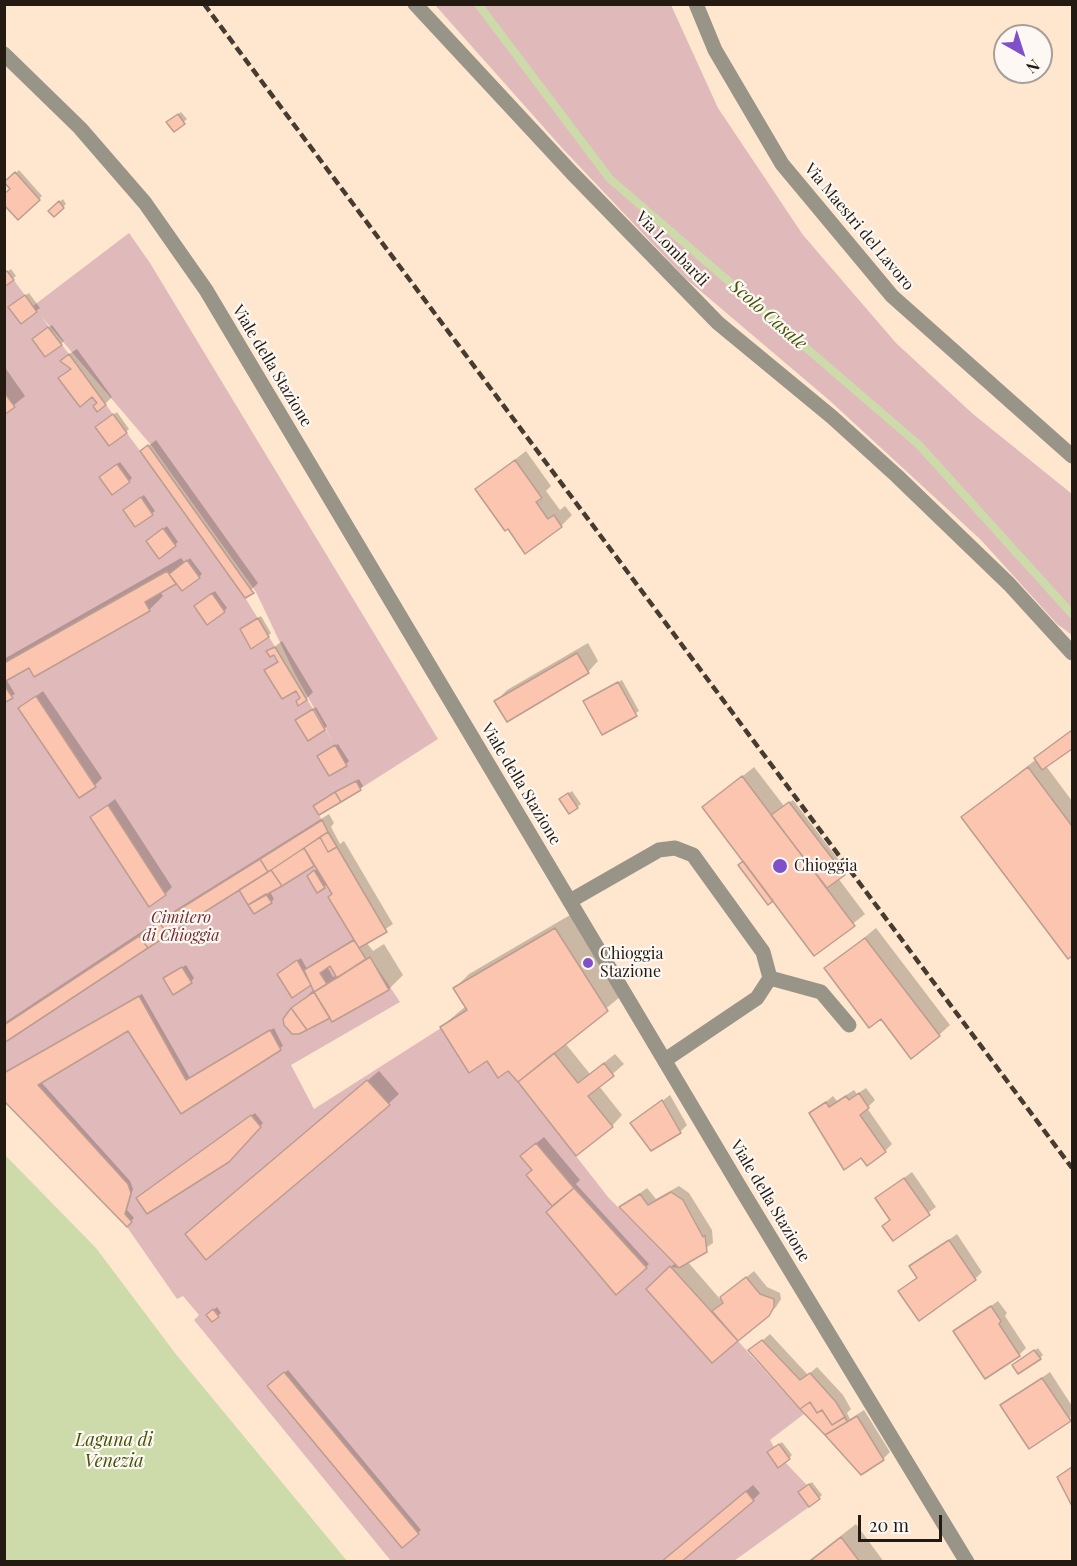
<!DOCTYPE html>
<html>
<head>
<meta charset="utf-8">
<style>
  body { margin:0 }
  #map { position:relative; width:1077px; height:1566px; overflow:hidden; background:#fee7ce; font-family:"Playfair Display",serif }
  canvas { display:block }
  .frame { position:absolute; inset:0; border:6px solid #231b12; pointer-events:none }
  .north { position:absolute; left:993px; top:24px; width:60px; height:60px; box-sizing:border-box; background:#fdf8f3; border:2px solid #a6a099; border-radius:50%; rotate:141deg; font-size:16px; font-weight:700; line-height:24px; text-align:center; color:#231b12 }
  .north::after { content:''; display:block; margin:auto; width:21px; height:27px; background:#8050c9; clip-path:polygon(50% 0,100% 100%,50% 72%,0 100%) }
  .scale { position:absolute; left:858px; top:1515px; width:84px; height:27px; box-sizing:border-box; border:3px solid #231b12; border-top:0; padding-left:8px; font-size:18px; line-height:21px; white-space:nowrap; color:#231b12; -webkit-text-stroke:4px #fdf8f3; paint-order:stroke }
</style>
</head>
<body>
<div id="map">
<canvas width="1077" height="1566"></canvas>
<div class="frame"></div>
<div class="north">N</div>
<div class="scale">20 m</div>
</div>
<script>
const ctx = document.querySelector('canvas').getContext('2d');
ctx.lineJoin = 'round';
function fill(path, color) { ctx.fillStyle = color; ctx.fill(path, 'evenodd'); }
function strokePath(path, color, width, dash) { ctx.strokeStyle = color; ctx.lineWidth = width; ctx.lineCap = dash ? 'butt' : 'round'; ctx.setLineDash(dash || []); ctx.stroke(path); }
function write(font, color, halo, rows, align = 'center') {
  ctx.font = font + ' "Playfair Display",serif'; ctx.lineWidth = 4.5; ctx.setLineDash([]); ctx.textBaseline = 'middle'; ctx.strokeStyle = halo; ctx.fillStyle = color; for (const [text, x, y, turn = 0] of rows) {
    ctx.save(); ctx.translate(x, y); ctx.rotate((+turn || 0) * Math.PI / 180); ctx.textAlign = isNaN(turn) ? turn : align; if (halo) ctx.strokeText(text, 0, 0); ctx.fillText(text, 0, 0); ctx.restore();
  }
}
fill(new Path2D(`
  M435,5H671L718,108L803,235L896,343L973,414L1072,494V635L1057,624L981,540L829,400L684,277L563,149Z
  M129,233L150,263L438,739L319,815L387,932L359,948L366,959L370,957L400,1002L291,1065L314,1109L441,1028L487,1061L498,1077L508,1071L518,1082L608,1197L678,1268L671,1267L804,1414L770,1440L774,1447L779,1444L790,1459L786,1463L820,1499L734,1561H391L194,1320L199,1315L183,1296L177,1299L127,1227L5,1101V273L7,271L33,306ZM41,316L151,445L256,592L295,674L333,742L246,599L254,593L148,445L140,451Z`), '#e0babb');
fill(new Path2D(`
  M4,1154L96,1248L175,1353L347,1561H5Z`), '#ccdba9');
fill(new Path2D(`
  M181,112L187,119L174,130L171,120Z
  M19,170L42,196L18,218L12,189L6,182Z
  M63,199L66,204L54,215L50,211Z
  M11,269L16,276L4,285V274Z
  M29,293L40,308L21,322L13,304Z
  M52,325L64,341L61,344L37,336Z
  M77,349L112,397L105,404L98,403L93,395L60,378L72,368L69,354Z
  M4,366L25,396L4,413Z
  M117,412L129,429L126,432L100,425Z
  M156,440L258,583L245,596L142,451Z
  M526,451L551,486L546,491L560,510L565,506L572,515L561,526L509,527L477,489Z
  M120,462L132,478L129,481L104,474Z
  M144,495L155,511L136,525L128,507Z
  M167,526L178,542L159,557L151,538Z
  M181,558L185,563L190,558L202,574L199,577L176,581L160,591L163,596L149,610L6,679L15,694L4,701V659Z
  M215,591L227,608L224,611L199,603Z
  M261,616L271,633L268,636L244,626Z
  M282,641L313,692L306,699L301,698L296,689L266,670L279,660L275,653L268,652Z
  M588,643L598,661L588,672L496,701L507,690Z
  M622,680L639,711L603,733L585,701Z
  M43,691L102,778L95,785L20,708Z
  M316,707L327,726L324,729L300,717Z
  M1072,731V747L1046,766L1072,801V954L1068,957L963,817Z
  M338,744L349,761L346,764L322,753Z
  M754,767L784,806L793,800L847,871L838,878L865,914L815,954L704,807Z
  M359,779L363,786L360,789L318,803Z
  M572,791L581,804L570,812L564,796Z
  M115,799L172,887L165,894L92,817Z
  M329,814L334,823L331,827L340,844L344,841L393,924L366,942L373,951L384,944L403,975L389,989L333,1020L330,1016L292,1033L288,1030L285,1019L314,989L311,983L293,996L282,971L301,958L307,969L355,938L328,883L324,887L312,873L318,868L315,863L269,890L274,899L271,902L246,883L4,1041V1023L150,926ZM331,964L337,975L333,977L327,966Z
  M570,915L621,996L565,1043L590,1074L615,1054L624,1064L599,1086L622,1115L612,1126L487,1059L441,1027L466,1006L455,988L469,974Z
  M876,928L950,1025L939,1035L881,1017L826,969Z
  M186,965L194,978L191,982L168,976Z
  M142,994L190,1078L274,1028L283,1046L182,1111L129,1029L41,1082L130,1181L133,1189L127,1210L134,1218L127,1225L4,1074Z
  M379,1071L399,1094L388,1104L197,1224Z
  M866,1088L875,1100L867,1108L892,1144L885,1151L861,1156L811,1114L833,1096L837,1101L854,1090L857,1094Z
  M670,1095L687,1125L680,1132L632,1124Z
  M255,1113L263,1123L228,1161L141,1195Z
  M544,1137L580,1180L576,1184L649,1264L646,1267L554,1206L528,1175L533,1169L529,1149Z
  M912,1172L936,1207L893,1239L891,1219L877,1198Z
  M679,1186L689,1193L712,1230L713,1243L687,1261L720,1299L754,1271L767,1287L780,1293L781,1299L776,1307L712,1361L648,1290L676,1262L621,1207L647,1188L656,1199Z
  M957,1234L982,1272L975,1279L900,1291L918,1277L911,1267Z
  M998,1301L1007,1313L1005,1316L1026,1348L1019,1355L955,1332Z
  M217,1307L221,1313L212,1320L208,1315Z
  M770,1334L808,1375L817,1367L843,1395L851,1409L847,1413L850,1419L864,1410L890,1452L883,1459L750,1351Z
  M1038,1348L1043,1355L1040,1358L1017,1362Z
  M288,1370L421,1530L403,1546L269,1386Z
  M1050,1372L1072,1406L1070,1420L1002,1405Z
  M782,1442L792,1455L789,1458L772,1450Z
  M1072,1466V1500L1059,1477Z
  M812,1482L822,1495L819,1498L803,1489Z
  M753,1485L760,1493L753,1500L679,1562H661Z
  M856,1524L884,1562H807Z`), '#0003');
strokePath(new Path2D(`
  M478,4L610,179L919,445L1072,614`), '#ccdba9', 8);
const building = new Path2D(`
  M178,114L185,124L174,132L166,122Z
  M15,172L40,200L18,220L4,205V194L10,189L4,182Z
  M59,201L64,208L54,217L48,211Z
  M7,271L14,280L4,287V273Z
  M25,295L37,312L21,324L8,307Z
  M48,327L62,345L45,357L32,339Z
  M69,354L106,405L97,412L93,406L97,403L92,397L80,407L58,378L71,369L60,361Z
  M4,392L15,407L4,415Z
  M113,414L127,433L109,446L95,427Z
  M148,445L252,591L254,593L245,598L140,451Z
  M515,460L542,498L536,502L548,519L554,515L562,527L525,554L508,529L505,531L475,489Z
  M117,464L130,482L112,495L99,477Z
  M141,497L153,515L135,527L123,510Z
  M163,528L176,546L159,559L146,541Z
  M187,560L200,578L182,591L169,574Z
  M167,571L176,584L145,602L150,611L34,677L29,668L4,682V663Z
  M212,593L225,612L207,625L194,606Z
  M258,618L269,637L251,649L240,629Z
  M275,647L307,700L298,706L296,701L300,698L296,691L282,699L264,670L278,662L274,655L270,657L266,651Z
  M577,653L589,673L507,722L494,701Z
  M618,682L637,716L602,735L583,701Z
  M4,685L13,698L4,703Z
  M36,696L96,787L79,798L18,708Z
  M313,709L325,730L308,741L295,720Z
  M1072,730V749L1042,770L1034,758Z
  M335,745L347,766L329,776L317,756Z
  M1028,767L1072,826V956L1068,959L961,817Z
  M742,776L855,926L814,956L702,807Z
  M356,781L361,790L341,802L335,792Z
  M335,792L341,802L319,815L313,806Z
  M568,793L578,808L569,814L559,799Z
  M789,802L845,875L827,888L771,815Z
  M108,805L166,895L149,907L90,817Z
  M322,820L328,832L268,872L260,859Z
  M328,832L337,847L328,852L320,837Z
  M320,837L328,852L337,847L387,932L359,948L328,897L332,894L304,848Z
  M304,848L314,866L282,886L271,870Z
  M260,859L268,872L168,935L159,922Z
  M743,861L773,901L768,905L738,865Z
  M271,870L282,886L248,905L239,890Z
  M314,870L325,888L317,893L307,876Z
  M266,894L272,903L254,914L248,905Z
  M159,922L168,935L148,948L139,936Z
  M555,928L608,1011L518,1082L508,1071L498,1078L487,1061L469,1073L440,1027L467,1010L453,988Z
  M139,936L148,948L4,1043V1025Z
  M865,938L940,1036L911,1059L881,1019L869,1028L824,968Z
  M354,940L366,959L337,978L330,966L320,973L327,984L314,992L304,970Z
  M370,957L389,990L332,1022L314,992Z
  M297,960L311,985L292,998L277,974Z
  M182,967L192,983L173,995L163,978Z
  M314,992L330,1018L307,1030L291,1008Z
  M139,996L186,1080L270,1030L281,1050L181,1114L128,1031L38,1085L128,1184L131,1193L125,1214L132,1222L127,1227L4,1101V1073Z
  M291,1008L307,1030L299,1034H292L284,1025L283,1019Z
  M554,1053L578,1083L604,1063L614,1076L588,1096L613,1127L576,1156L518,1082Z
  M367,1080L390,1105L206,1260L185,1234Z
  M859,1093L869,1108L860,1115L886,1152L867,1166L861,1158L844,1170L809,1113L826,1102L829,1107L846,1096L849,1100Z
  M662,1100L681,1133L651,1151L630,1123Z
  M251,1115L261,1127L229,1162L147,1214L136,1198Z
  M536,1143L574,1188L552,1206L526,1175L532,1170L520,1156Z
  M904,1178L930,1215L893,1241L882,1226L890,1220L875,1198Z
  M574,1188L647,1268L616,1295L546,1212Z
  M671,1192L683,1200L703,1237L705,1235L707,1252L679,1268L619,1207L640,1194L648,1205Z
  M949,1240L976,1280L919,1321L898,1291L917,1278L909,1266Z
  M670,1266L738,1341L712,1363L646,1289Z
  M746,1277L760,1294L774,1299V1307L769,1316L738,1341L712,1311L723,1303L720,1297Z
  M991,1306L1001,1321L999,1324L1020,1356L985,1379L953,1331Z
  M213,1309L219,1317L212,1322L206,1315Z
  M762,1340L800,1380L810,1373L836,1402L845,1417L832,1425L822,1410L817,1413L810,1402L800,1409L748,1350Z
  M1034,1350L1041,1359L1018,1374L1012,1365Z
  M284,1372L419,1534L402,1548L267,1386Z
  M1042,1378L1071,1421L1029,1449L1000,1405Z
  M810,1402L817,1413L822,1410L832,1425L845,1417L847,1422L825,1435L800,1409Z
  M857,1416L884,1460L861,1475L825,1435Z
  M779,1444L790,1459L778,1468L767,1452Z
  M1072,1467V1506L1057,1477Z
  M809,1484L820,1499L809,1507L798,1492Z
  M746,1491L754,1501L681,1562H661Z
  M841,1537L860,1562H809Z`);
fill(building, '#fbc5af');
strokePath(building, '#bc9d90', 1.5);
strokePath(new Path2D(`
  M415,4L572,173L718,323L832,417L897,476L1009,584L1072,653`), '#989588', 15);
strokePath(new Path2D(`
  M696,4L715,50L782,164L892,296L1072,456
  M570,901L659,850L675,848L693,855L763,952L770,978L757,998L665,1060
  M770,978L821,992L849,1025`), '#989588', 15);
strokePath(new Path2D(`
  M4,54L80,128L145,203L206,290L741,1189L967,1562`), '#989588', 15);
strokePath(new Path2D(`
  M204,4L1072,1168`), '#463b30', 4.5, [9, 4.5]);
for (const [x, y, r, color] of [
  [780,866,8,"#8050c9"],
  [588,963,6,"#8050c9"]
]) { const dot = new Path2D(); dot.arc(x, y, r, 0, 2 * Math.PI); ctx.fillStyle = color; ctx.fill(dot); strokePath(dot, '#fdf8f3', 2); }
write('16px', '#231b12', '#fdf8f3', [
  ["Via Maestri del Lavoro",859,227,50],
  ["Via Lombardi",672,249,46],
  ["Viale della Stazione",272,366,59],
  ["Viale della Stazione",521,784,59],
  ["Viale della Stazione",770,1201,59]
]);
write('16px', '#231b12', '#fdf8f3', [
  ["Chioggia",794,866],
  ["Chioggia",600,954],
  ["Stazione",600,972]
], 'left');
write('italic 16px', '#722c33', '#fdf8f3', [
  ["Cimitero",181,918],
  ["di Chioggia",181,936]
]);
write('italic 18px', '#445403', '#fdf8f3', [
  ["Scolo Casale",768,315,41],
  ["Laguna di",114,1440],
  ["Venezia",114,1461]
]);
</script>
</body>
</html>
